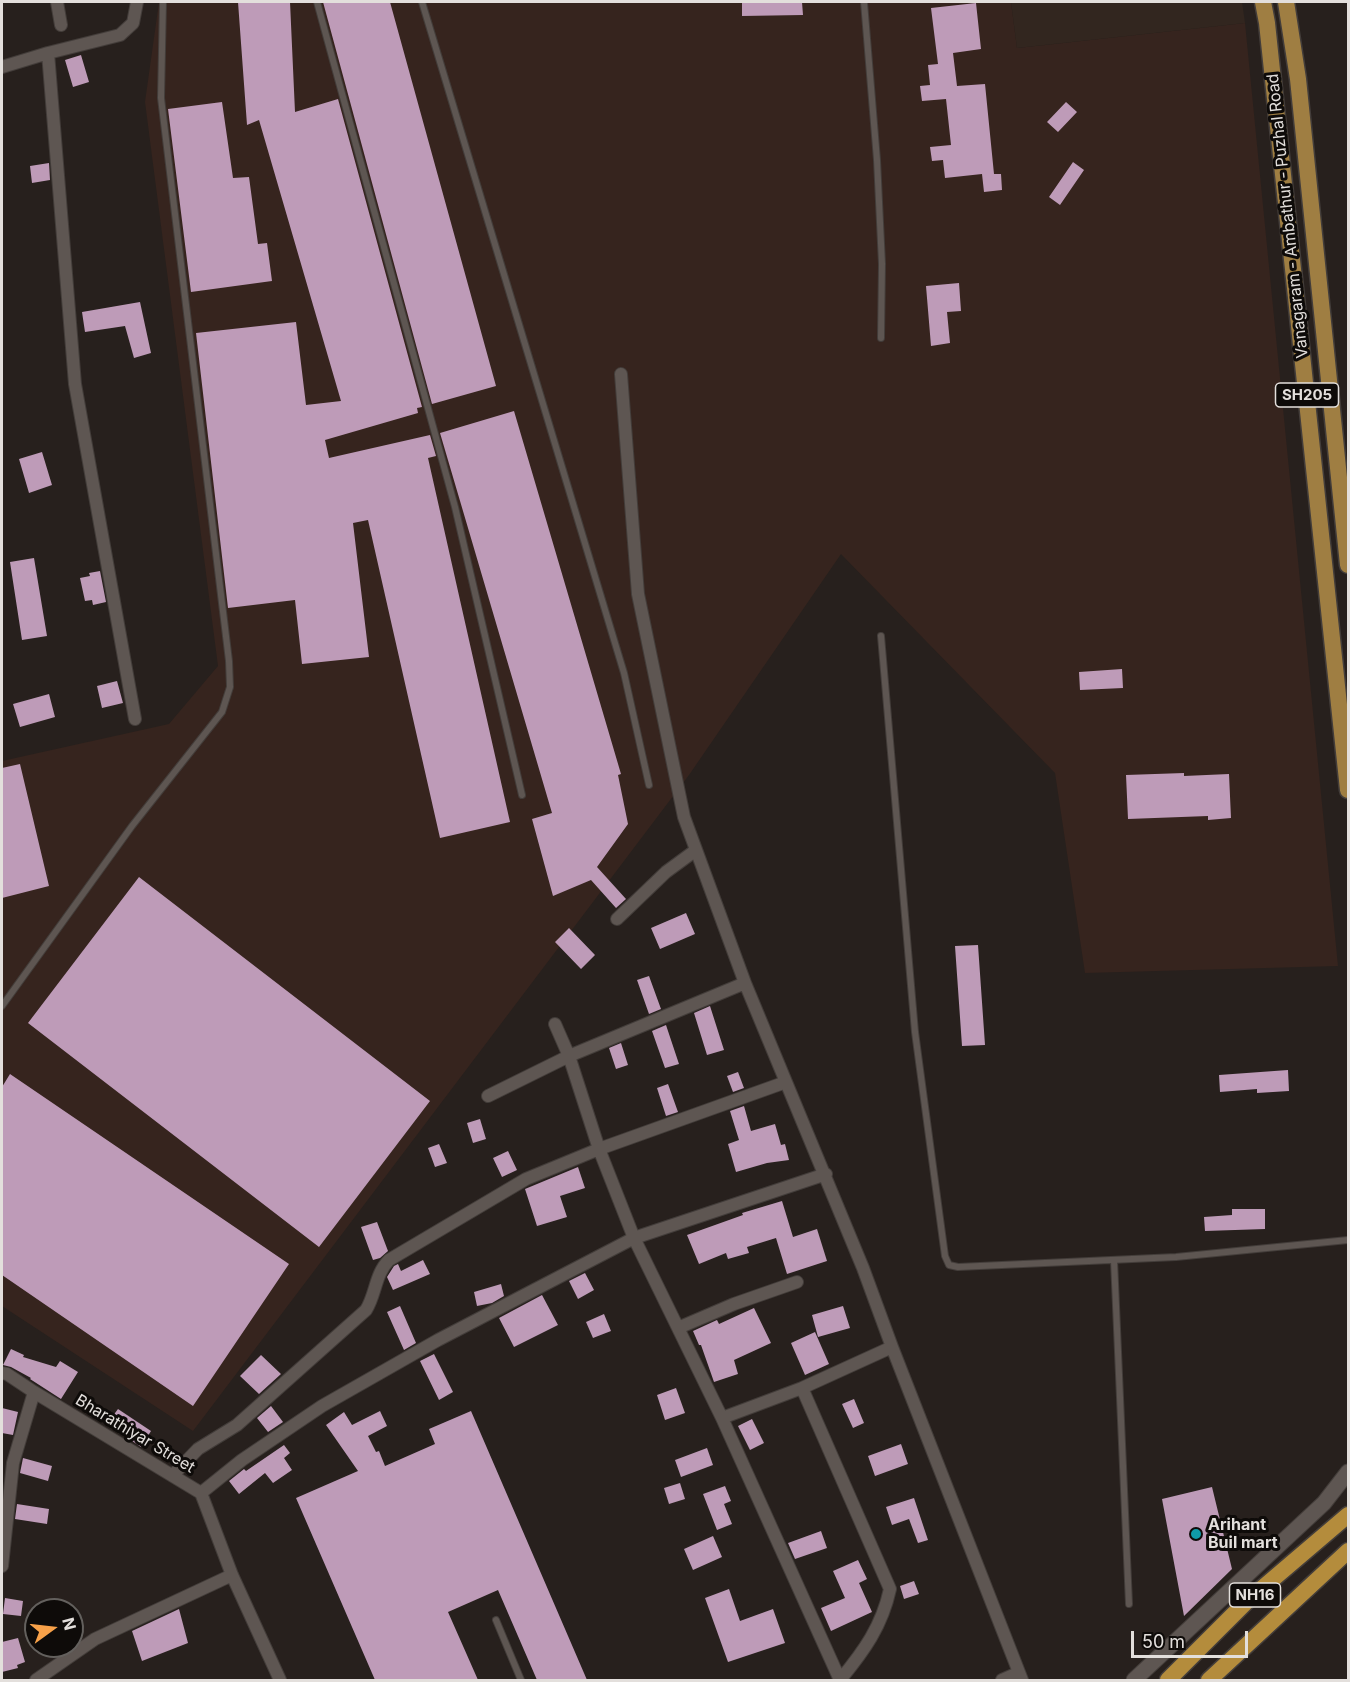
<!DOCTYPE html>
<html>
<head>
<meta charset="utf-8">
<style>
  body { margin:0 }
  #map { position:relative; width:1350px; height:1682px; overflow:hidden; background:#27201d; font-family:Inter,sans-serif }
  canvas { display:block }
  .frame { position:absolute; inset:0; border:3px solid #e3dfdc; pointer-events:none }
  .north { position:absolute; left:24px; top:1598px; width:60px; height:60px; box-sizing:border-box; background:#0e0b09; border:2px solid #63605d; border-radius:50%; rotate:75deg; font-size:16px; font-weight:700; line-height:24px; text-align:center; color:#e3dfdc }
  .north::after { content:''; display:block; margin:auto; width:21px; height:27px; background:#f7a149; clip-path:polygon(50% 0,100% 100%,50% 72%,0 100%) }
  .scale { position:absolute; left:1131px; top:1631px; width:117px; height:27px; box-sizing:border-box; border:3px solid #e3dfdc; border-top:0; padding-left:8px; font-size:18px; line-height:21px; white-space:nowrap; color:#e3dfdc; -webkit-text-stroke:4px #0e0b09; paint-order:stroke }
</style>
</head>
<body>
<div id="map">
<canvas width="1350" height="1682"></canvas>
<div class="frame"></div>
<div class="north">N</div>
<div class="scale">50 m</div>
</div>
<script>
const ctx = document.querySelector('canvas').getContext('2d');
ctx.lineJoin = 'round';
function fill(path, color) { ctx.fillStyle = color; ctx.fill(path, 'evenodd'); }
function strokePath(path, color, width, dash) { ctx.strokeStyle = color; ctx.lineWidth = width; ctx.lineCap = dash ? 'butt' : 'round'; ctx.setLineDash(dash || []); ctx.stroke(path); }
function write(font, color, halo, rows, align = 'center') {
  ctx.font = font + ' Inter,sans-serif'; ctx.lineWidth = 6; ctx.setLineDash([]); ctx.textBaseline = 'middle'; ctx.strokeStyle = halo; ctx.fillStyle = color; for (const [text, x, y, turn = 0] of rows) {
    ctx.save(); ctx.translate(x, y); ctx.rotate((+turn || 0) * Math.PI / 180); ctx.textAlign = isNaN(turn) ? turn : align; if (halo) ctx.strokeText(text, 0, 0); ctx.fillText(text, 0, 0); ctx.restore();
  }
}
fill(new Path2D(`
  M159,2H1011L1017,48L1245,23L1338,966L1085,973L1055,773L841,554L689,775L193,1431L2,1306V761L169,724L218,666L145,102Z`), '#36241e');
fill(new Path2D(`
  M1011,2H1242L1245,23L1017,48Z`), '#32261f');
fill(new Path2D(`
  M238,2H290L295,112L338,99L422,407L417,408L418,413L325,440L329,458L430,435L436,456L428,458L510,822L440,838L368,520L353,523L369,657L302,664L295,600L228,608L196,333L296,322L306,405L341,401L259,120L247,125Z
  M323,2H390L496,386L432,404Z
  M742,2H802L803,15L742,16Z
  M976,3L981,49L953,53L957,86L985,84L994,174H1001L1002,190L984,192L982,174L945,178L943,160L932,161L930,147L951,145L946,99L922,101L920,86L930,85L928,65L938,64L931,8Z
  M81,55L89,82L73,87L65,60Z
  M222,102L233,178L249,177L258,244L267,243L272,281L191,292L168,109Z
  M1066,102L1077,112L1058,132L1047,122Z
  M1073,162L1084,170L1060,205L1049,197Z
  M49,163L50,180L32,183L30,166Z
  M959,283L961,311L947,312L950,343L931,346L926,286Z
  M140,302L151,353L134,358L125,326L85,332L82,312Z
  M514,411L621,774L618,775L628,824L597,867L626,899L616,908L591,880L553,896L532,819L552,813L440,433Z
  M42,452L52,485L29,493L19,459Z
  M34,558L47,636L22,640L10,562Z
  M100,571L106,602L93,605L92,600L85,601L80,578L90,576L89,573Z
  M1122,669L1123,688L1080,690L1079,672Z
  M117,681L123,703L102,708L97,686Z
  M49,694L55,717L20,727L13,704Z
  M20,764L49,886L2,898V768Z
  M1184,773V776L1229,774L1231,818L1208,820V816L1128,819L1126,775Z
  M139,877L430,1101L319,1247L28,1023Z
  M686,913L695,934L660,949L651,928Z
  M569,928L595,955L581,969L555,942Z
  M978,945L985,1045L962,1046L955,946Z
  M649,976L661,1009L649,1014L637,980Z
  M710,1006L724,1050L707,1055L694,1013Z
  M666,1025L679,1064L665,1068L652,1031Z
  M621,1043L628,1065L616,1069L609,1048Z
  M1288,1070L1289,1091L1257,1093V1089L1220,1092L1219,1075Z
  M738,1072L744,1088L733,1092L727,1076Z
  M10,1074L289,1264L193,1406L2,1275V1087Z
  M668,1084L678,1112L666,1116L657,1088Z
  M744,1106L751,1131L775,1124L781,1145L785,1144L789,1160L767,1163L736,1172L728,1144L739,1140L730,1111Z
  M480,1119L486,1139L473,1143L467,1123Z
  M439,1144L447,1163L435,1167L428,1148Z
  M508,1151L517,1170L502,1177L493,1158Z
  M578,1167L585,1188L560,1196L567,1217L537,1226L525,1189Z
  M782,1201L793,1237L817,1229L827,1261L787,1274L776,1238L747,1247L749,1253L728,1259L726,1253L699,1264L687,1235L743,1215L742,1213Z
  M1232,1209H1265V1229L1205,1231L1204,1217L1232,1215Z
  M377,1222L388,1251L380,1258L373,1260L361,1227Z
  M423,1260L430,1274L393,1290L387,1277L394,1266L398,1264L401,1271Z
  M585,1273L594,1290L578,1299L569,1281Z
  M501,1284L504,1296L492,1303L477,1306L474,1292Z
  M542,1295L558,1325L514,1347L499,1318Z
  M400,1306L416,1343L404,1350L387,1312Z
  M843,1306L850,1328L818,1337L812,1315Z
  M754,1308L771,1343L734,1360L738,1374L714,1382L701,1345H699L693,1331L717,1320L719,1324Z
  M604,1314L611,1331L593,1338L586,1322Z
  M815,1332L829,1364L805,1375L791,1343Z
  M11,1349L24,1355L23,1357L56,1367L60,1361L78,1372L61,1399L30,1379L31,1378L11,1367L3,1365Z
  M434,1354L453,1392L439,1400L420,1361Z
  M261,1355L281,1374L259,1394L240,1376Z
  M676,1388L685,1413L665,1420L657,1395Z
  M854,1399L864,1423L853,1428L842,1404Z
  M271,1406L283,1422L268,1432L257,1418Z
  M2,1408L18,1412L13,1435L2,1433Z
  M118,1409L151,1431L141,1447L107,1424Z
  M380,1411L387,1426L368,1436L376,1452L379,1451L385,1466L435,1444L429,1429L471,1411L587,1680H537L498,1590L448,1612L478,1680H375L296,1498L358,1471L326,1425L344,1412L352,1425Z
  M752,1419L764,1443L750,1450L738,1426Z
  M901,1444L908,1464L875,1476L868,1456Z
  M284,1445L290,1453L284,1458L292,1470L273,1483L265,1473L239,1494L229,1481L244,1469L246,1471Z
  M707,1448L713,1465L681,1477L675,1460Z
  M23,1458L52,1466L48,1481L20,1473Z
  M680,1483L685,1499L669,1504L664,1488Z
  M725,1486L731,1501L724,1504L732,1524L717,1530L703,1494Z
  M1212,1487L1232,1569L1184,1616L1162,1499Z
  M914,1498L928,1540L918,1543L909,1519L892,1525L886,1507Z
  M17,1504L49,1509L47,1524L15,1519Z
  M821,1531L827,1548L795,1559L788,1543Z
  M713,1536L722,1557L693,1570L684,1549Z
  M858,1560L867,1579L859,1583L872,1612L831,1631L821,1608L845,1598L833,1571Z
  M914,1581L919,1594L904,1599L900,1586Z
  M729,1589L740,1621L773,1609L785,1643L728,1662L705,1598Z
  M5,1598L23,1601L21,1616L3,1614Z
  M179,1609L188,1643L142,1661L132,1631Z
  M18,1638L25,1662L17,1665L18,1668L2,1672V1642Z`), '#be9bb8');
const service = new Path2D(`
  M317,2L455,507L522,795
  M422,2L624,673L649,785
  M864,2L877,160L882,264L881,338
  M881,636L915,1032L945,1256L949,1265L958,1267L1176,1257L1348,1240
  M2,1006L132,826L222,712L230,687L229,661L161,98L163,2
  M1114,1260L1129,1604
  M496,1620L521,1680`);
const minor = new Path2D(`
  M57,2L61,25
  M2,67L48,53
  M621,374L638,594L684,817L745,983L863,1268L892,1347L1022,1680
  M135,719L75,384L48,53L120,35L133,23L137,2
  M617,919L666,872L696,850
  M555,1024L569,1056L599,1149L634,1238L722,1418L840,1680
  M488,1096L569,1056L745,983
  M678,1328L734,1304L797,1282
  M2,1373L7,1374L34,1392L201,1493L232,1575L280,1680
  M802,1388L890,1589C882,1626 864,1651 840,1680
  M722,1418L802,1388L892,1347
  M173,1475L198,1449L237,1425L366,1310C376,1294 375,1274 389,1260L526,1179L599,1149L786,1082
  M201,1493L242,1460L322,1406L438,1340L634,1238L826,1174
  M2,1566L13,1463L34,1392
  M36,1680L95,1639L232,1575
  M1002,1680L1018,1673`);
const tertiary = new Path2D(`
  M1134,1680L1324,1503L1348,1472`);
const primary = new Path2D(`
  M1263,2L1267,23L1348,790
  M1286,2L1298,79L1348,565`);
const trunk = new Path2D(`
  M1168,1680L1246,1602L1348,1515
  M1209,1680L1348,1551`);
strokePath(service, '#433d3a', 8);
strokePath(minor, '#433d3a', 14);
strokePath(tertiary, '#433d3a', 17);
strokePath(primary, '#433d3a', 19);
strokePath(trunk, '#433d3a', 19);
strokePath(service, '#5e5652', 6);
strokePath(minor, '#5e5652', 12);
strokePath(tertiary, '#5e5652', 15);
strokePath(primary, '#9f7e42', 16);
strokePath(trunk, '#b48c3c', 16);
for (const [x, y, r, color] of [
  [1196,1534,6,"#0f9aa8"]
]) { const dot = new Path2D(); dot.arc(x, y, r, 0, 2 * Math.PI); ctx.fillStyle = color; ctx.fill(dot); strokePath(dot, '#0e0b09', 2); }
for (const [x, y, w] of [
  [1307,395,63],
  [1255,1595,51]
]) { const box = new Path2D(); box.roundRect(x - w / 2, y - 12, w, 24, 4.5); ctx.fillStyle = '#0e0b09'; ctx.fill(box); strokePath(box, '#e3dfdc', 1.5); }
write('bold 15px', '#e3dfdc', null, [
  ["SH205",1307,395],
  ["NH16",1255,1595]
]);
write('16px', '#e3dfdc', '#0e0b09', [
  ["Vanagaram - Ambathur - Puzhal Road",1288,216,-96],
  ["Bharathiyar Street",135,1434,31]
]);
write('bold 16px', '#e3dfdc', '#0e0b09', [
  ["Arihant",1208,1525],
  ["Buil mart",1208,1543]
], 'left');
</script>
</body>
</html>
